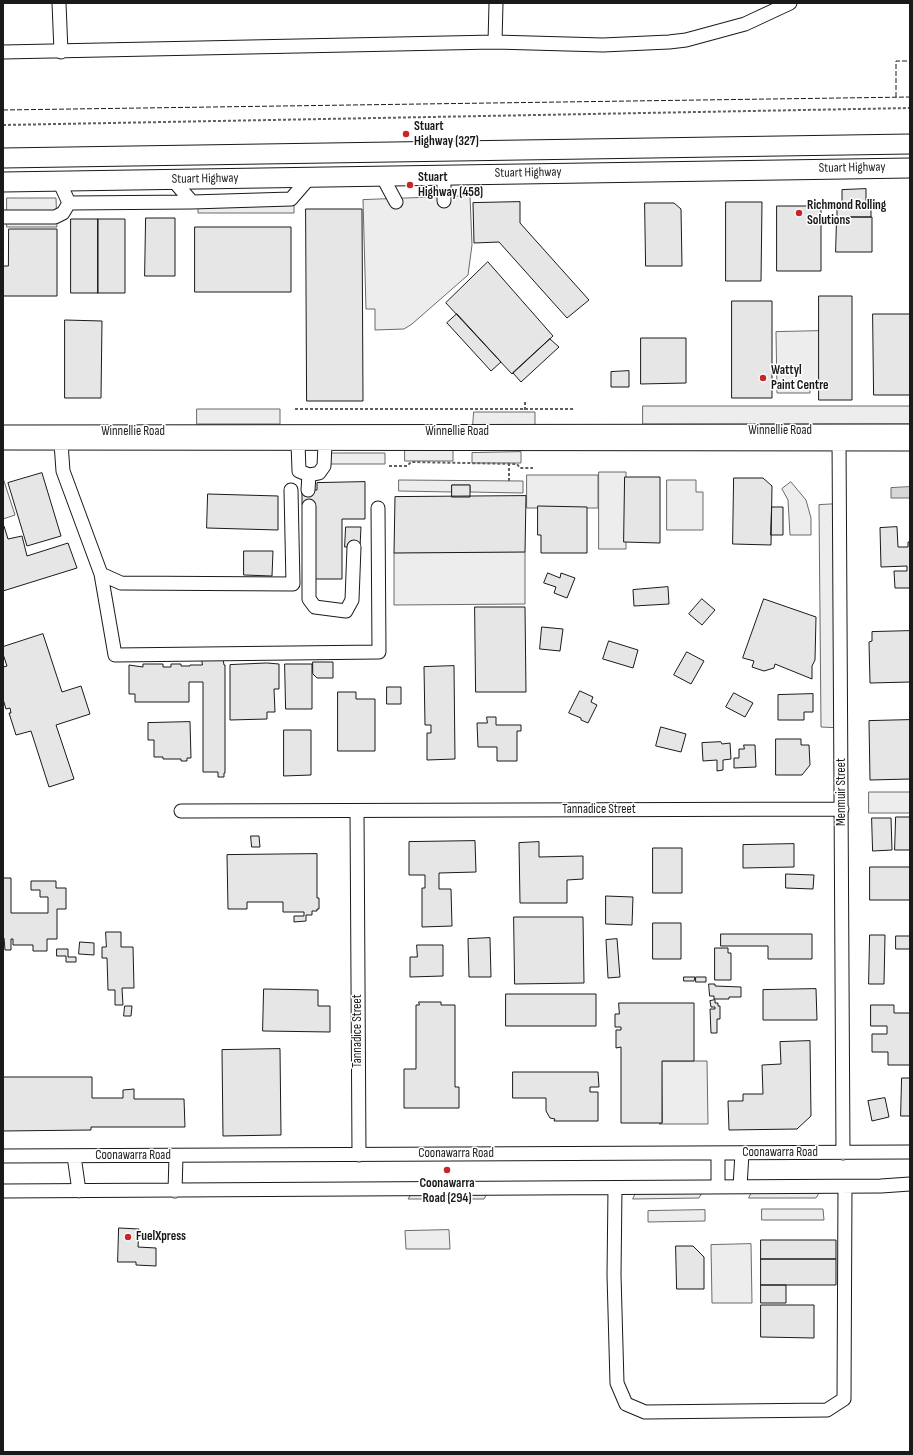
<!DOCTYPE html>
<html>
<head>
<meta charset="utf-8">
<style>
  body { margin:0 }
  #map { position:relative; width:913px; height:1455px; overflow:hidden; background:#fff; font-family:"Sofia Sans Condensed",sans-serif }
  canvas { display:block }
  .frame { position:absolute; inset:0; border:4px solid #1a1a1a; pointer-events:none }
</style>
</head>
<body>
<div id="map">
<canvas width="913" height="1455"></canvas>
<div class="frame"></div>
</div>
<script>
const ctx = document.querySelector('canvas').getContext('2d');
ctx.lineJoin = 'round';
function fill(path, color) { ctx.fillStyle = color; ctx.fill(path, 'evenodd'); }
function strokePath(path, color, width, dash) { ctx.strokeStyle = color; ctx.lineWidth = width; ctx.lineCap = dash ? 'butt' : 'round'; ctx.setLineDash(dash || []); ctx.stroke(path); }
function write(font, color, halo, rows, align = 'center') {
  ctx.font = font + ' "Sofia Sans Condensed",sans-serif'; ctx.lineWidth = 3; ctx.setLineDash([]); ctx.textBaseline = 'middle'; ctx.strokeStyle = halo; ctx.fillStyle = color; for (const [text, x, y, turn = 0] of rows) {
    ctx.save(); ctx.translate(x, y); ctx.rotate((+turn || 0) * Math.PI / 180); ctx.textAlign = isNaN(turn) ? turn : align; if (halo) ctx.strokeText(text, 0, 0); ctx.fillText(text, 0, 0); ctx.restore();
  }
}
const built = new Path2D(`
  M470,196L472,245L468,275L412,324L404,329L375,330V309H366L363,200Z
  M7,198H56L57,227H7Z
  M294,203V213H198V204Z
  M821,331L822,384H810V393H777L776,332Z
  M643,406H910V424H643Z
  M197,409H280V424H197Z
  M474,412H535V426H473Z
  M405,450H453V461H405Z
  M521,452V463H472V453Z
  M330,453H385V464H330Z
  M599,472H626V549H599Z
  M527,475H598V508H527Z
  M3,478L15,515L3,519Z
  M399,480L523,481V493L470,492V485H452V492L399,491Z
  M667,480H696V492H703V530H667Z
  M791,482L806,500L811,518V535H790L788,500L782,489Z
  M839,504L841,728L821,727L819,505Z
  M525,552V604L394,605V553Z
  M869,792H910V813H869Z
  M662,1061H707L708,1124H659L662,1123Z
  M754,1188H822L816,1198H749Z
  M638,1189H704L699,1198L633,1199Z
  M489,1190L484,1199H408L413,1191Z
  M762,1209H823L824,1220H762Z
  M705,1210V1221L648,1222V1211Z
  M449,1230L450,1249H406L405,1231Z
  M751,1244L752,1303H712L711,1245Z`);
fill(built, '#ededed');
strokePath(built, '#6a6a6a', 1);
const water = new Path2D(`
  M910,487V498H891V488Z`);
fill(water, '#d7d7d7');
strokePath(water, '#6a6a6a', 1);
const building = new Path2D(`
  M866,189V204L871,208V217H837V208L842,204V190Z
  M520,202V223L589,300L567,318L499,242L474,243L473,203Z
  M726,202H762L761,281H726Z
  M645,203H674L681,209L682,266H646Z
  M777,206H821V271H777Z
  M306,209H362L363,401H307Z
  M837,217H872V252H836Z
  M146,218H175V276H145Z
  M71,219H98V293H71Z
  M98,219H125V293H98Z
  M195,227H291V292H195Z
  M9,229H57V296H3V266H8Z
  M488,262L553,336L512,374L446,303Z
  M819,296H852V400H819Z
  M732,301H772V398H732Z
  M457,314L501,362L491,371L447,323Z
  M873,314H910V395H874Z
  M65,320L102,321L101,398H65Z
  M641,338H686V383L641,384Z
  M550,339L559,347L521,382L513,373Z
  M629,371V387H611V372Z
  M42,473L61,536L27,546L8,483Z
  M625,477H660V543L624,542Z
  M734,478H763L772,486L771,545L733,544Z
  M365,482V519H342V579H315L309,506L302,505V490H317V483Z
  M452,485H470V497H452Z
  M208,494L278,496V530L207,528Z
  M526,496L525,552L394,553L395,497Z
  M538,506L587,507V553H541V535H538Z
  M772,507H783V535H771Z
  M3,526H4L8,539L22,536L27,556L68,543L77,568L3,591Z
  M346,527H361L360,547H345Z
  M897,527L898,547H908V542H910V588H895L894,571H907V566L881,567L880,528Z
  M244,551H273L272,576L244,575Z
  M548,573L560,578L561,573L575,578L567,598L554,593L556,587L544,583Z
  M668,587L669,604L634,606L633,590Z
  M702,599L715,610L702,625L689,614Z
  M764,599L816,617L815,660L812,666V679L775,664L774,668L764,671L752,667L754,661L743,658Z
  M475,607H525L526,692H476Z
  M542,627L563,629L560,651L540,649Z
  M910,631V682L870,683L869,642L872,641V632Z
  M43,634L62,692L81,686L90,714L56,725L74,779L49,787L31,731L16,735L9,713H11L10,708L6,709L3,699V667L7,666L3,654V647Z
  M609,641L638,650L633,668L603,659Z
  M687,652L704,661L691,684L674,675Z
  M202,659H223L224,665H225V773H224V777H218V772H203V682H189V702H135V694H129V665L143,667V664H163V667H171V664H181V666H190V665H202Z
  M313,662H333V678H317L313,674Z
  M267,663L279,664V689H274L275,712H267V719L230,720V665Z
  M285,664H312V709H286Z
  M454,666L455,759L427,760V733H431V725H425L424,667Z
  M387,687H401V704H387Z
  M580,691L593,697L591,702L597,705L588,723L581,720V718L569,713Z
  M338,692H356V699H375V751H338Z
  M734,693L753,703L745,717L726,707Z
  M813,694V712H804V720H778V695Z
  M487,717H496V725H521V731H517V761H497V747H478L477,723H487Z
  M910,720V779L870,780L869,721Z
  M190,722L191,758H187V761H181V759H163V757H154V740H148V723Z
  M661,727L686,734L681,752L656,746Z
  M284,730H311V775L284,776Z
  M776,739H801V745H809L810,765L802,775H776Z
  M721,742L722,744L730,743L731,759L723,760V770L717,771V760L703,761L702,743Z
  M744,745H755L756,767L734,768V758H739V749H744Z
  M896,817H910V850H895Z
  M872,818H891L892,850L873,851Z
  M251,836H259L260,847H252Z
  M475,841L476,872L439,873V889H451L452,926L422,927V888H425V875H409V842Z
  M539,842V857L583,856V879L567,880V903H520L519,843Z
  M794,844V867L743,868V845Z
  M653,848H682V893H653Z
  M317,854V898H319V909H317V911H312V915H306V921L294,922V916H304V912H283V902H247V909H228L227,855Z
  M870,867H910V900H870Z
  M786,874L814,875L813,889L786,888Z
  M3,878H11V913H48V897H40V890H31V881H56V888H66V909H57V939H47V951H33V945H13V939H11V950H5L4,938H3Z
  M606,896L633,897L632,925L606,924Z
  M514,917H583L584,983L515,984Z
  M653,923H681V959H653Z
  M106,932H121V947H133L134,988H122L123,1005H115V990H108L107,958H102V947H106Z
  M721,934H812V959H768V946H721Z
  M870,935H885L884,984H869Z
  M896,936H910V949H896Z
  M490,938L491,977H469L468,939Z
  M617,939L620,977L608,978L606,940Z
  M80,942L94,943V955L79,954Z
  M417,945H443V976L410,977V957H417Z
  M715,948H728V953H731V980H715Z
  M57,949H68V957H76V962H66V956H57Z
  M684,977H695L694,981H684Z
  M696,977H706V982H696Z
  M709,984H715V986L741,987V997H729V999H714V996H710Z
  M264,989L318,990V1006H330V1032L263,1031Z
  M816,989L817,1020H763V990Z
  M506,994H596V1026H506Z
  M715,1000V1003H718V1006H720V1019H717V1033H711L710,1009H715V1007H711L710,1001Z
  M419,1002H441V1005H455V1087H459V1108H404V1069H416V1005H419Z
  M619,1003H694V1061H662V1123H621V1047L616,1048V1030H621V1027H615V1014H619Z
  M871,1005H894V1013H910V1065H888V1052H872V1034H887V1026H871Z
  M125,1006H132L131,1016H124Z
  M810,1041L811,1116L797,1129L729,1130L728,1101H743V1094H763L762,1065L781,1064L780,1042Z
  M280,1049L281,1135L223,1136L222,1050Z
  M513,1072H598L599,1087H590V1092H598V1121H554L555,1119L550,1118L546,1111V1098H513Z
  M3,1077H92V1098H123V1090L134,1089V1099H184L185,1127H91V1130L3,1131Z
  M902,1078H910V1116H901Z
  M885,1098L889,1117L872,1121L868,1101Z
  M119,1228L139,1229L138,1247L156,1248V1266L136,1265V1262H118Z
  M761,1240H836V1259H761Z
  M676,1246H693L704,1257V1289H677Z
  M761,1259H836V1285H761Z
  M761,1285H786V1303H761Z
  M761,1305H814V1338L761,1337Z`);
fill(building, '#e6e6e6');
strokePath(building, '#1a1a1a', 1);
const minor = new Path2D(`
  M59,3L61,52
  M495,42L496,3
  M3,52L495,42L603,45L669,42L686,40L745,24L790,3
  M444,175V201
  M382,176L396,202
  M172,179L192,202
  M59,181L69,203
  M3,217H55L63,213L69,203L192,202L291,199L310,177
  M3,432L910,431
  M839,437L843,1153
  M3,443L910,444
  M61,443L63,471L101,574L121,583L293,584L291,490
  M298,443L299,471L309,475
  M308,490L309,475L319,473L324,466L325,444
  M309,506V599L315,607L346,611L352,600L354,547
  M101,574L115,655L379,652L378,508
  M181,811L842,809
  M357,811L359,1155
  M718,1153V1187
  M3,1156L910,1152
  M74,1156L79,1191
  M740,1187L742,1153
  M615,1188L614,1275L617,1383L626,1404L645,1412L827,1410L844,1399L845,1187
  M3,1191L881,1186L910,1184
  M175,1191L176,1156`);
const highway = new Path2D(`
  M3,158L910,144
  M3,182L910,168`);
strokePath(minor, '#1a1a1a', 15);
strokePath(highway, '#1a1a1a', 21);
strokePath(new Path2D(`
  M3,125L910,108
  M525,402V412
  M295,409H574
  M389,466H407L411,462L517,464L520,468H533
  M509,481V464`), '#5f5f5f', 2, [3, 2]);
strokePath(minor, '#fff', 13);
strokePath(highway, '#fff', 19);
strokePath(new Path2D(`
  M896,97V61H910
  M3,110L910,97`), '#1a1a1a', 1, [5, 2]);
for (const [x, y, r, color] of [
  [406,134,4,"#c62828"],
  [410,185,4,"#c62828"],
  [799,213,4,"#c62828"],
  [763,378,4,"#c62828"],
  [447,1170,4,"#c62828"],
  [128,1237,4,"#c62828"]
]) { const dot = new Path2D(); dot.arc(x, y, r, 0, 2 * Math.PI); ctx.fillStyle = color; ctx.fill(dot); strokePath(dot, '#fff', 1.5); }
write('bold 13px', '#1a1a1a', '#fff', [
  ["Stuart",414,127],
  ["Highway (327)",414,142],
  ["Stuart",418,178],
  ["Highway (458)",418,193],
  ["Richmond Rolling",807,206],
  ["Solutions",807,221],
  ["Wattyl",771,371],
  ["Paint Centre",771,386],
  ["Coonawarra",447,1184,"center"],
  ["Road (294)",447,1199,"center"],
  ["FuelXpress",136,1237]
], 'left');
write('13px', '#1a1a1a', '#fff', [
  ["Stuart Highway",852,168,-1],
  ["Stuart Highway",528,173,-1],
  ["Stuart Highway",205,179,-1],
  ["Winnellie Road",780,431],
  ["Winnellie Road",133,432],
  ["Winnellie Road",457,432],
  ["Menmuir Street",842,792,-90],
  ["Tannadice Street",599,810],
  ["Tannadice Street",358,1031,-90],
  ["Coonawarra Road",780,1153],
  ["Coonawarra Road",456,1154],
  ["Coonawarra Road",133,1156]
]);
</script>
</body>
</html>
